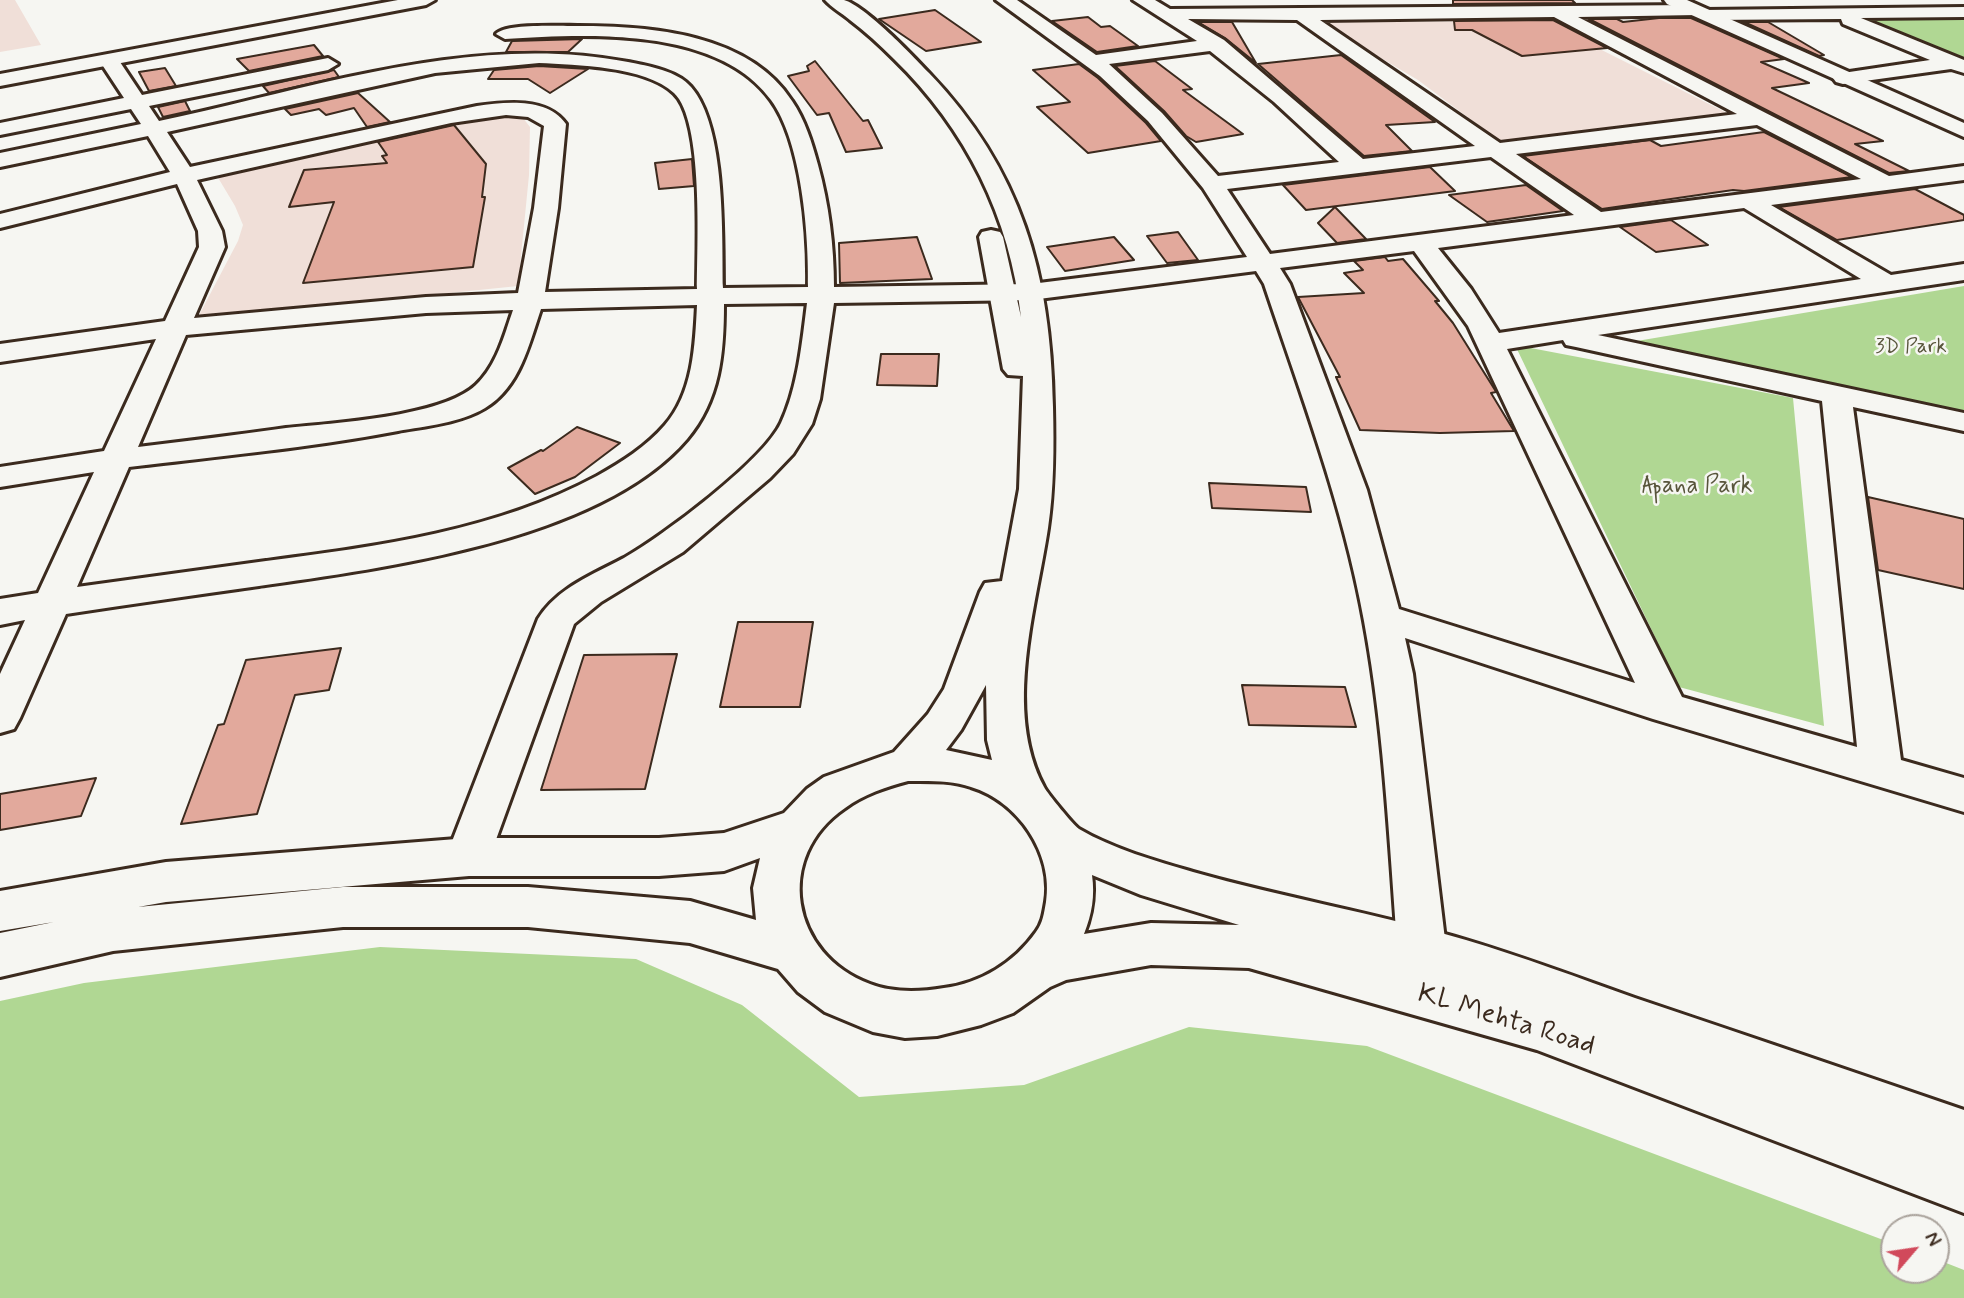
<!DOCTYPE html>
<html>
<head>
<meta charset="utf-8">
<style>
  body { margin:0 }
  #map { position:relative; width:1964px; height:1298px; overflow:hidden; background:#f6f6f2; font-family:Mynerve,sans-serif }
  canvas { display:block }
  .north { position:absolute; left:1880px; top:1214px; width:70px; height:70px; box-sizing:border-box; background:#f6f6f2; border:2px solid #aba49d; border-radius:50%; rotate:61deg; font-size:19px; font-weight:700; line-height:28px; text-align:center; color:#3b2a1e }
  .north::after { content:''; display:block; margin:auto; width:24px; height:32px; background:#d1495b; clip-path:polygon(50% 0,100% 100%,50% 72%,0 100%) }
</style>
</head>
<body>
<div id="map">
<canvas width="1964" height="1298"></canvas>
<div class="north">N</div>
</div>
<script>
const ctx = document.querySelector('canvas').getContext('2d');
ctx.lineJoin = 'round';
function fill(path, color) { ctx.fillStyle = color; ctx.fill(path, 'evenodd'); }
function strokePath(path, color, width, dash) { ctx.strokeStyle = color; ctx.lineWidth = width; ctx.lineCap = dash ? 'butt' : 'round'; ctx.setLineDash(dash || []); ctx.stroke(path); }
function write(font, color, halo, rows, align = 'center') {
  ctx.font = font + ' Mynerve,sans-serif'; ctx.lineWidth = 5; ctx.setLineDash([]); ctx.textBaseline = 'middle'; ctx.strokeStyle = halo; ctx.fillStyle = color; for (const [text, x, y, turn = 0] of rows) {
    ctx.save(); ctx.translate(x, y); ctx.rotate((+turn || 0) * Math.PI / 180); ctx.textAlign = isNaN(turn) ? turn : align; if (halo) ctx.strokeText(text, 0, 0); ctx.fillText(text, 0, 0); ctx.restore();
  }
}
fill(new Path2D(`
  M0,0H15L41,45L0,52Z
  M1544,21L1733,116L1502,143L1418,80L1320,22Z
  M505,115L523,118L530,127L529,175L518,286L197,319L238,241L243,225L235,206L217,176L467,118Z`), '#f0dfd8');
fill(new Path2D(`
  M1964,17V63L1854,19Z
  M1964,286V412L1619,344Z
  M1515,345L1793,398L1824,726L1679,687Z
  M380,947L636,959L742,1005L859,1097L1024,1085L1189,1027L1367,1046L1894,1244V1270H1936V1259L1964,1270V1298H0V1001L84,983Z`), '#b0d793');
const building = new Path2D(`
  M1453,0H1572L1575,3L1453,4Z
  M935,10L981,42L926,51L879,19Z
  M1088,17L1101,27L1110,26L1138,46L1097,52L1052,21Z
  M1659,18H1691L1784,59L1761,62L1809,83L1772,88L1883,141L1855,144L1909,171L1889,173L1589,19H1617L1623,22Z
  M1553,20L1607,48L1522,56L1472,30H1455L1454,21Z
  M1198,22H1232L1256,63L1225,38Z
  M1744,22H1768L1824,55L1819,56Z
  M582,39L568,52H506L512,41Z
  M314,45L323,56L249,71L237,59Z
  M1341,55L1435,122L1386,125L1412,151L1364,156L1258,64Z
  M815,61L863,121L868,120L882,148L846,152L829,113L817,115L788,76L809,71L807,66Z
  M1155,61L1192,89L1183,90L1243,134L1196,142L1186,136L1164,111L1115,66Z
  M1079,64L1098,78L1146,123L1161,141L1088,153L1037,107L1070,102L1033,70Z
  M539,66L588,69L550,93L528,79H488L494,70Z
  M165,68L176,86L149,91L139,72Z
  M334,70L339,77L269,93L263,86Z
  M358,93L390,122L367,127L354,108L326,115L319,109L291,115L285,109Z
  M185,101L190,111L163,117L158,107Z
  M454,125L486,164L482,197H485L473,267L303,283L334,202L289,207L304,170L387,163L382,156L387,155L378,142Z
  M1764,132L1852,177L1744,191L1733,190L1602,209L1523,156L1650,140L1661,146Z
  M692,159L694,186L659,189L655,163Z
  M1430,167L1455,191L1306,210L1283,185Z
  M1526,185L1563,211L1487,222L1449,195Z
  M1915,189L1964,215V220L1837,240L1779,207Z
  M1335,207L1366,239L1337,243L1318,223Z
  M1671,220L1708,245L1656,252L1620,227Z
  M1178,232L1198,260L1167,263L1147,236Z
  M917,237L932,279L840,283L839,243Z
  M1114,237L1134,260L1065,271L1047,247Z
  M1385,257L1388,261L1403,259L1439,301H1435L1453,323L1495,390L1496,392L1491,393L1514,431L1440,433L1360,430L1336,377H1340L1298,297L1364,293L1344,273L1363,270L1354,261Z
  M881,354H939L937,386L877,385Z
  M577,427L620,443L575,477L535,494L508,468L541,450L543,451Z
  M1209,483L1306,487L1311,512L1212,508Z
  M1868,497L1964,519V589L1878,570Z
  M738,622H813L800,707H720Z
  M341,648L329,690L295,695L257,814L181,824L218,725L224,724L246,660Z
  M677,654L645,789L541,790L584,655Z
  M1242,685L1345,687L1356,727L1249,725Z
  M96,778L81,816L0,830V794Z`);
fill(building, '#e2a99c');
strokePath(building, '#3b2a1e', 2);
const street = new Path2D(`
  M996,0H1017L1096,55L1197,41L1133,0H1155L1170,9L1696,5L1705,10L1964,7V17L1861,18L1964,60V73L1951,69L1843,84L1836,82L1833,78L1836,74L1930,60L1843,24L1841,19L1706,20L1697,15L1578,17L1889,176L1964,166V180L1771,205L1891,275L1964,264V280L1598,335L1964,413V431L1853,407L1901,760L1964,778V812L1653,719L1405,638L1413,674L1450,981L1442,997L1425,1003L1408,997L1400,981C1390,861 1386,739 1364,621C1343,505 1301,395 1264,284L1256,271L1031,300L834,303L820,399L812,424L793,454L770,478L683,552L601,602L574,624L485,870L469,876L453,870L446,857L538,619C557,588 594,574 624,558C663,536 763,461 781,423C798,387 802,342 807,303L724,304C724,353 720,400 687,439C601,540 385,568 259,586C195,595 130,604 66,614L20,718L14,729L0,733V674L25,620L0,625V599L38,593L94,472L0,487V467L104,451L156,339L0,362V344L165,321L199,247L198,231L177,184L0,228V214L170,172L148,136L0,167V153L141,124L131,109L0,135V123L124,98L99,60L109,54L116,56L142,95L328,58L338,64L328,70L149,106L159,121C312,89 472,32 628,62C648,66 678,71 691,87C726,127 722,236 723,288L808,287C809,236 802,142 771,100C717,26 586,34 505,39L496,34C505,23 563,26 579,26C652,26 749,34 792,101C805,120 812,143 818,165C829,205 834,246 834,287L1031,284L1247,257L1203,188L1148,121L1100,76ZM1554,17L1737,114L1500,143L1320,20ZM1188,19L1297,20L1475,146L1363,159L1224,40ZM1210,51L1274,102L1339,162L1218,176L1162,113L1109,64ZM539,63C576,65 645,66 674,93C704,121 697,247 697,289L545,292L558,208L566,124C547,97 505,102 477,106L190,167L167,132L435,73ZM506,115L528,117L544,126L534,208L518,293L426,297L194,318L225,247L222,231L197,180L451,123ZM1757,125L1861,179L1601,212L1516,154ZM1491,157L1574,215L1270,254L1227,189ZM1744,208L1861,279L1499,333L1471,289L1438,248ZM1414,251L1468,326L1635,683L1399,609L1367,490L1290,284L1280,268ZM697,305C695,346 693,393 665,425C646,447 622,462 597,476C495,531 380,546 266,561C203,570 140,578 77,587L129,467C219,456 309,448 398,431C426,426 460,423 485,408C520,387 529,344 541,309ZM513,310C504,336 497,365 476,385C442,417 333,423 286,428C237,435 187,441 138,447L186,335L426,313ZM1563,340L1566,345L1576,347L1822,401L1857,747L1682,697L1507,349Z`);
const secondary = new Path2D(`
  M398,0H435L426,5L0,86V74Z
  M825,0C832,0 838,0 844,0C865,6 913,56 929,73C1022,170 1051,275 1053,407C1054,448 1054,488 1048,528C1036,608 1003,711 1044,787C1047,793 1074,826 1079,829C1113,849 1156,861 1193,872C1283,898 1377,913 1466,940C1523,957 1579,978 1635,998C1745,1035 1854,1072 1964,1110V1213L1537,1050L1249,968L1151,965L1066,980L1050,987L1013,1013L981,1025L937,1036L905,1038L873,1032L825,1012L798,992L778,969L690,943L528,927H343L113,951L0,977V933L54,922L0,931V891L166,862L469,838H659L724,833L784,813L807,789L824,777L894,752L928,714L944,689L980,592L985,583L1002,581L1019,489L1023,376L1008,375L1003,369L979,237L982,232L991,230L1000,232L1003,237L1021,317C1010,217 966,129 894,59C880,45 866,32 850,20C842,13 832,8 825,0ZM986,685L987,740L992,760L946,750L961,730ZM908,781C929,781 951,780 971,787C1018,801 1054,854 1046,902C1044,913 1043,923 1036,932C1014,963 981,983 944,988C920,992 893,993 870,984C791,955 773,857 845,808C864,794 886,787 908,781ZM760,858L753,888L756,920L690,901L528,887H343L138,907L166,902L469,876H659L724,871ZM1092,875L1141,895L1239,925L1151,923L1084,934C1092,914 1095,896 1092,875Z
  M1664,0H1687L1964,123V137L1667,4Z`);
strokePath(street, '#3b2a1e', 6);
strokePath(secondary, '#3b2a1e', 6);
fill(street, '#f6f6f2');
fill(secondary, '#f6f6f2');
write('21px', '#58553b', '#f6f6f2', [
  ["3D Park",1911,348]
]);
write('24px', '#58553b', '#f6f6f2', [
  ["Apana Park",1697,487]
]);
write('28px', '#3b2a1e', '#f6f6f2', [
  ["KL Mehta Road",1506,1021,17]
]);
</script>
</body>
</html>
